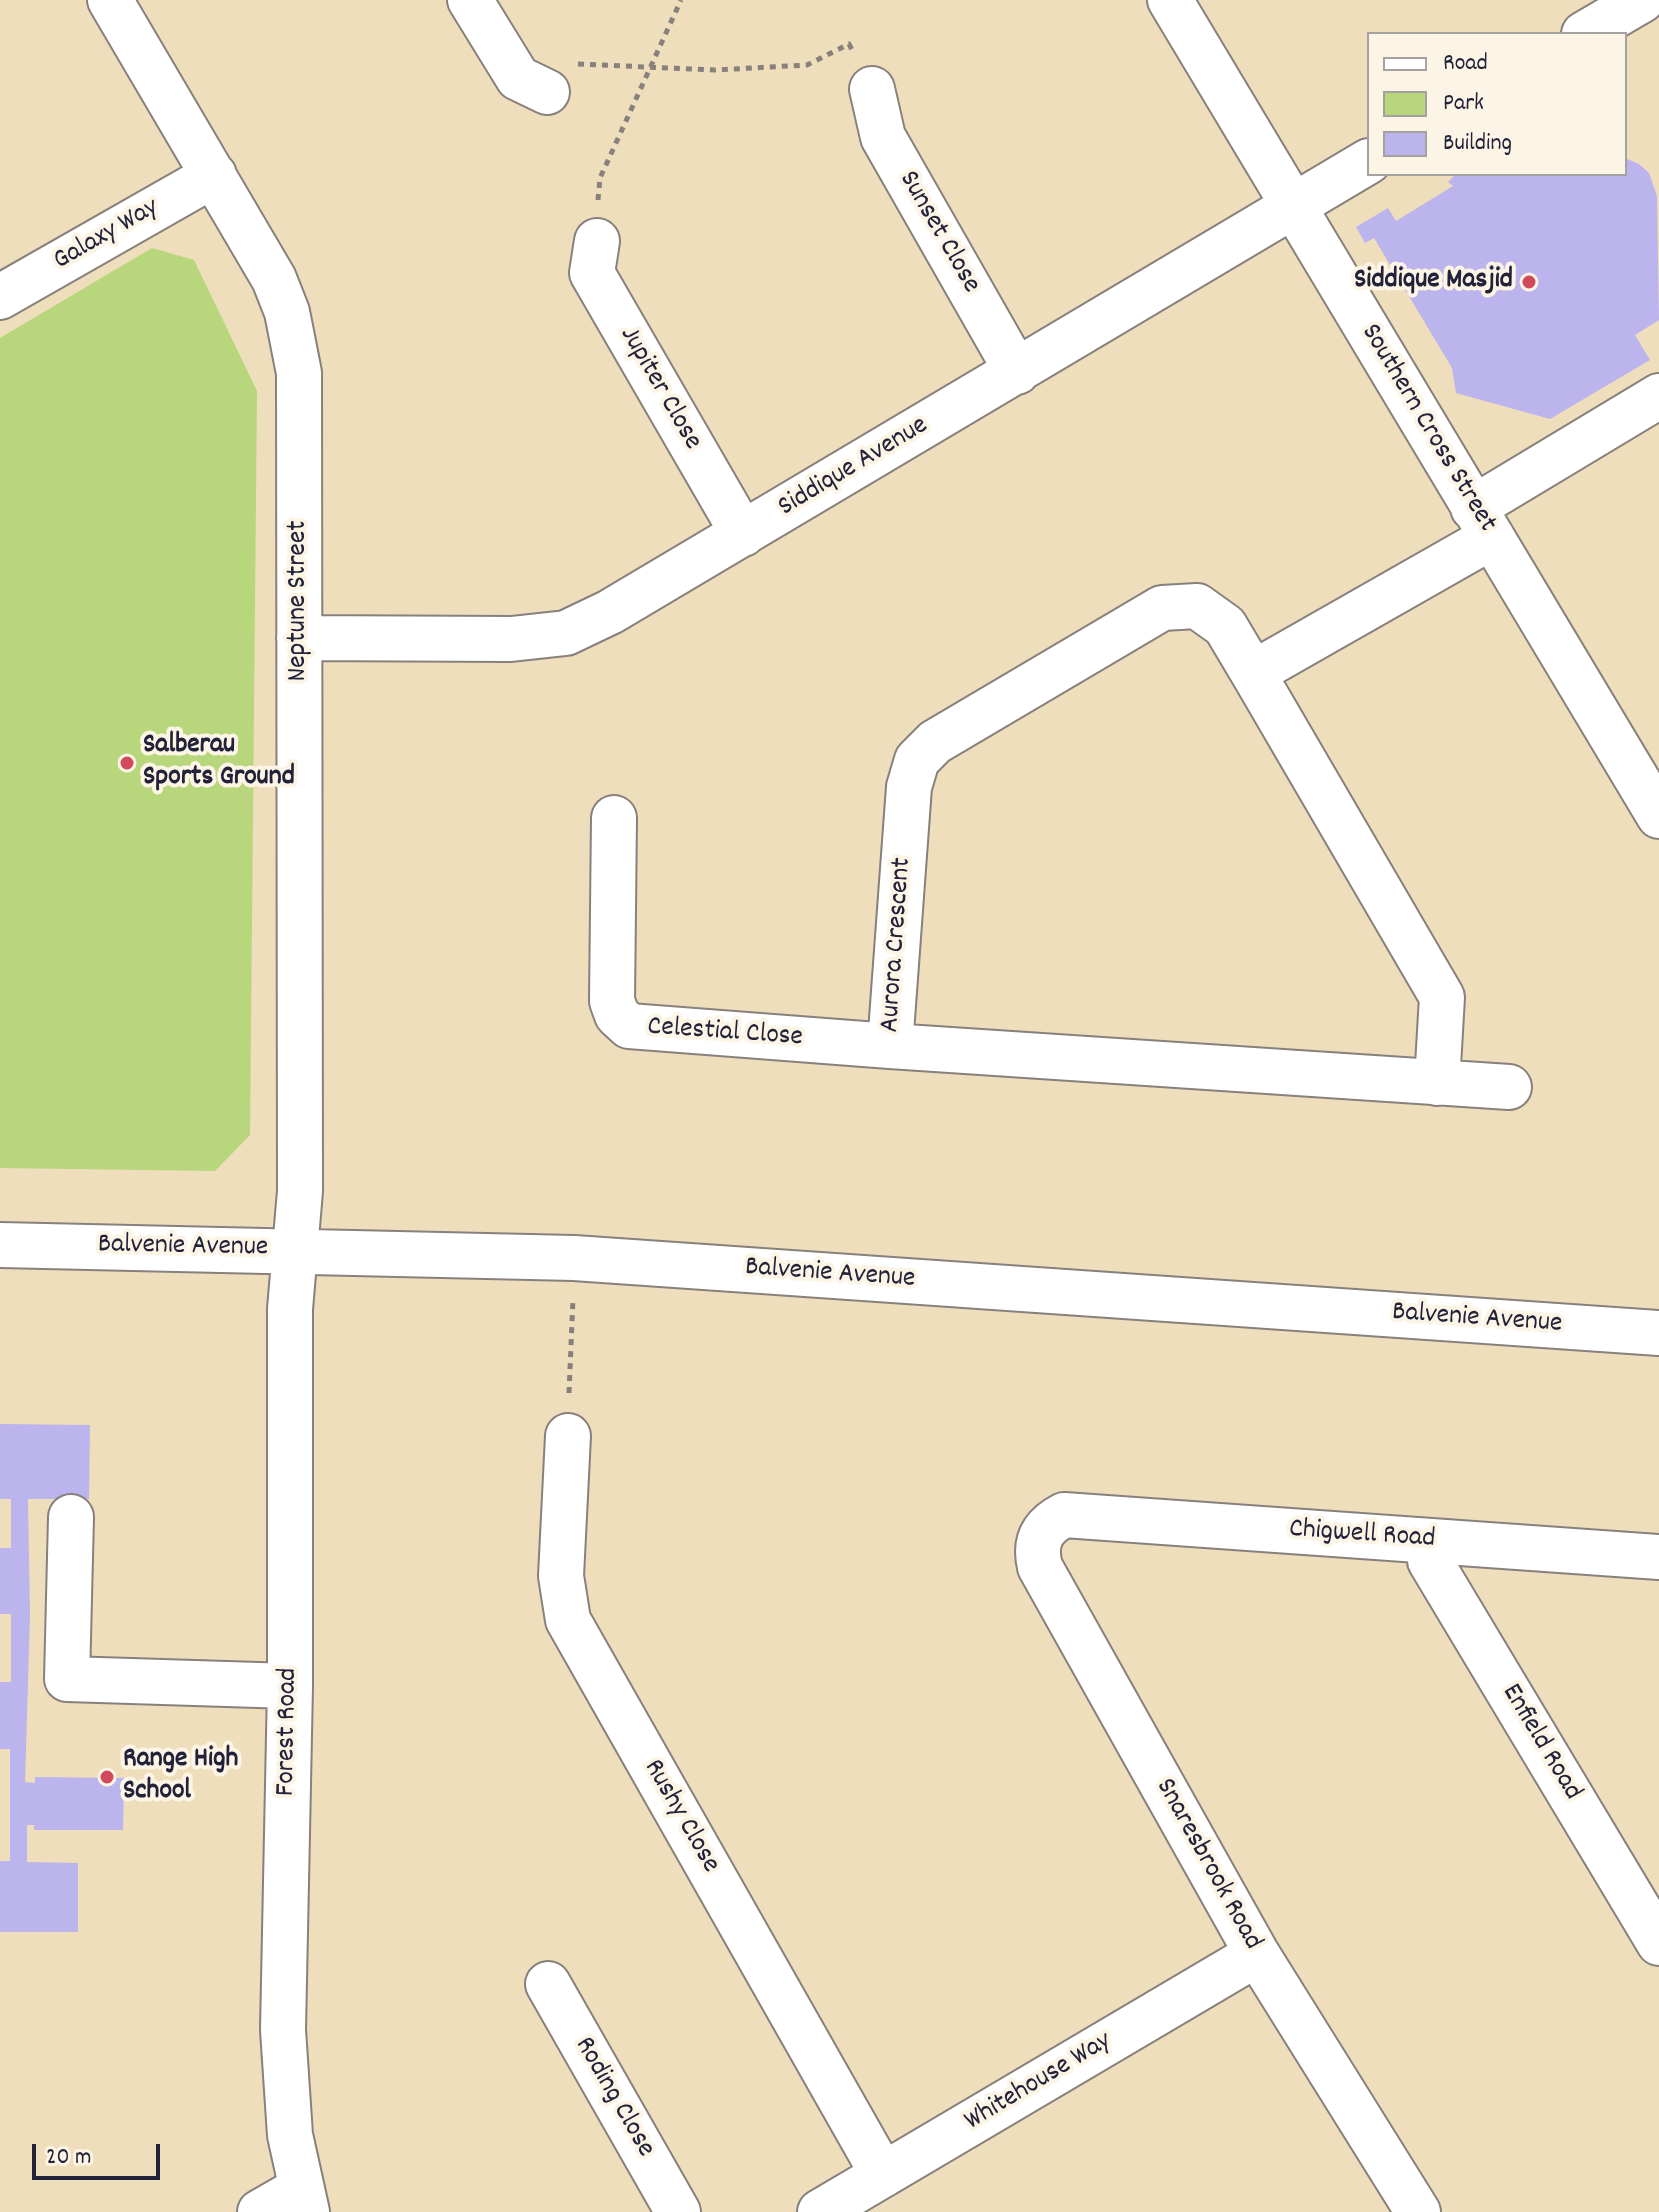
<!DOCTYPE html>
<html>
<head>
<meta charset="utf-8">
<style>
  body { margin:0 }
  #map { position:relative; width:1659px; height:2212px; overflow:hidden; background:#eedebc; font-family:Dekko,sans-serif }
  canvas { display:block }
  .legend { position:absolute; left:1367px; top:32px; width:260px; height:144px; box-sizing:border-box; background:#fcf5e5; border:2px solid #a5a1a1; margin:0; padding:10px 14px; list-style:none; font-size:24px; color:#22223b }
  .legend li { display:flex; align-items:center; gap:16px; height:40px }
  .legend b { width:40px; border:2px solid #a5a1a1 }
  .scale { position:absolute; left:32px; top:2144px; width:128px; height:36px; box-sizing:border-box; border:4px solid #22223b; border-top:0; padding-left:10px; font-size:24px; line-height:28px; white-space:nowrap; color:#22223b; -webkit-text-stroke:6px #fcf5e5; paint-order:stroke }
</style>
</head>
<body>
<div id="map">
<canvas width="1659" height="2212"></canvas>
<ul class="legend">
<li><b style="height:10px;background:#fff"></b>Road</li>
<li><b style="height:22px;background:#b8d67c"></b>Park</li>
<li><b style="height:22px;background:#bcb4ec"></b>Building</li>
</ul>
<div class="scale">20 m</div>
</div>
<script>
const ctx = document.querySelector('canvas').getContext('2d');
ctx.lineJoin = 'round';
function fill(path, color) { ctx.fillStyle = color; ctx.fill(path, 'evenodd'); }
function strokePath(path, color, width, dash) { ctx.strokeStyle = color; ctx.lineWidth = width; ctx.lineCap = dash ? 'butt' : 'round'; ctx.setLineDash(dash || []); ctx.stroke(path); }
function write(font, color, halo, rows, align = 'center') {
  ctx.font = font + ' Dekko,sans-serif'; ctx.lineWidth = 8; ctx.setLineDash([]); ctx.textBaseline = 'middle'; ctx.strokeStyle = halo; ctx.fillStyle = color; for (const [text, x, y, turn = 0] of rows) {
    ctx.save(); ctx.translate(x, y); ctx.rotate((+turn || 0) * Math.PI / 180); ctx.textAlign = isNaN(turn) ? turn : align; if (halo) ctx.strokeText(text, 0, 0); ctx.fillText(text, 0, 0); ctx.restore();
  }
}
fill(new Path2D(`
  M152,248L194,260L257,391L250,1135L215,1171L0,1168V338Z`), '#b8d67c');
fill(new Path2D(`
  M1625,158L1639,164L1649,173L1657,196L1659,320L1635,335L1650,360L1550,419L1456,393L1452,368L1374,238L1365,243L1356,227L1388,208L1396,221L1453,186L1448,182L1456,174H1625Z
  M0,1424L90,1425L89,1499H28L30,1615L25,1782L35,1783V1777L124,1778L123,1830H34V1825H27V1862L78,1863V1932H0V1861H10V1749H0V1682H11V1614H0V1548H11V1499H0Z`), '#bcb4ec');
const minor = new Path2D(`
  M110,0L274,279L287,312L299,373L300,1191L290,1309V1686L283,2030L290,2135L307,2212
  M470,0L518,78L547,92
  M1170,0L1659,816
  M1584,34L1642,0
  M872,89L883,137L1017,372
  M597,241L592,273L743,534
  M0,297L214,175
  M1473,508L1659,396
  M299,638L511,639L566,633L610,612L1369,161
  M614,818L612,1001L617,1015L629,1026L890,1046L1509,1087
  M890,1046L909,787L917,760L935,742L1162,608L1197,606L1225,626L1253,673
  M1437,1083L1442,997L1253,673L1492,537
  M0,1245L574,1258L1659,1333
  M568,1436L561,1576L568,1620L883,2175
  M71,1517L67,1679L290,1686
  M1431,1541L1430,1561L1659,1943
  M548,1984L678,2212
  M260,2212L300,2189
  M820,2212L1257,1954
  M1418,2212L1257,1954L1040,1567C1034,1542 1041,1527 1064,1515L1659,1557`);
strokePath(minor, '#88807c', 48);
strokePath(new Path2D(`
  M578,64L715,70L807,65L849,44L853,52
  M598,200L600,178L681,0
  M569,1393L573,1299`), '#88807c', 5, [6, 6]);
strokePath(minor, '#fff', 44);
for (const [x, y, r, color] of [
  [1529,282,8,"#d1495b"],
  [127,763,8,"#d1495b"],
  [107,1777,8,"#d1495b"]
]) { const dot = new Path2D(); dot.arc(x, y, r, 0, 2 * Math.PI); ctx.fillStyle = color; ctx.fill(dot); strokePath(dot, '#fcf5e5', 3); }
write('28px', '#22223b', '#fcf5e5', [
  ["Sunset Close",938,233,60],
  ["Galaxy Way",107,236,-30],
  ["Jupiter Close",659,389,60],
  ["Southern Cross Street",1427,429,59],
  ["Siddique Avenue",854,468,-31],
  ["Neptune Street",300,601,-90],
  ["Aurora Crescent",898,945,-86],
  ["Celestial Close",725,1034,4],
  ["Balvenie Avenue",183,1248,1],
  ["Balvenie Avenue",830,1275,4],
  ["Balvenie Avenue",1477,1320,4],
  ["Chigwell Road",1362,1536,4],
  ["Forest Road",289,1732,-89],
  ["Enfield Road",1540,1743,59],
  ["Rushy Close",680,1817,60],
  ["Snaresbrook Road",1207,1865,61],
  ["Whitehouse Way",1039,2083,-31],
  ["Roding Close",613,2098,60]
]);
write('bold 28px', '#22223b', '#fcf5e5', [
  ["Siddique Masjid",1513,282,"right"],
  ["Salberau",143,747],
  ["Sports Ground",143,779],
  ["Range High",123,1761],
  ["School",123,1793]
], 'left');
</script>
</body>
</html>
